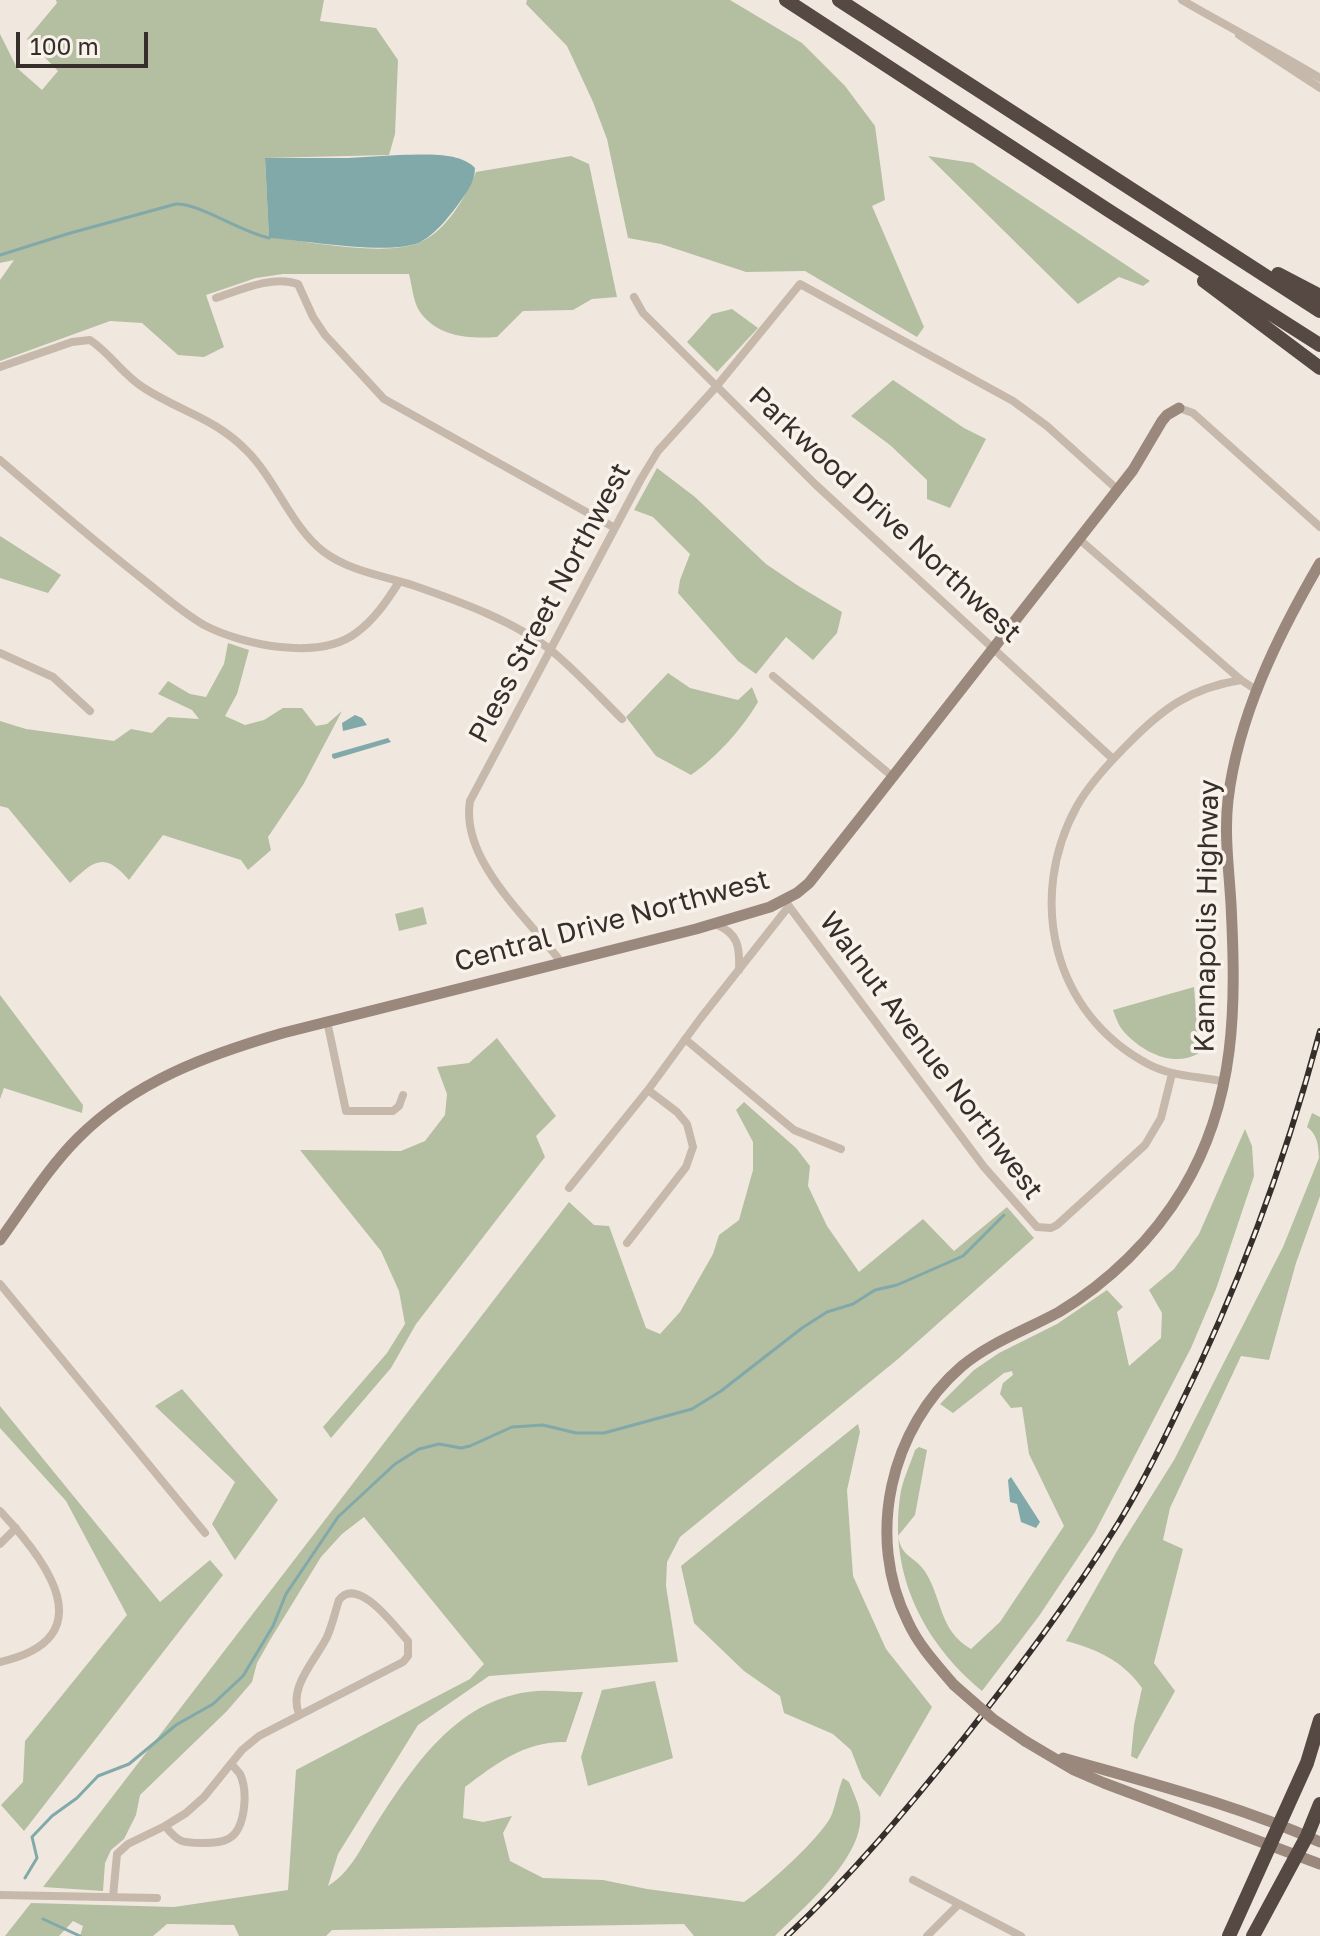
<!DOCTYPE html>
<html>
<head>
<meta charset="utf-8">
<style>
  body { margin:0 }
  #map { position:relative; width:1320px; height:1936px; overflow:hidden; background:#f0e8df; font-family:"Golos Text",sans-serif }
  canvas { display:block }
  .scale { position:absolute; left:16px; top:32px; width:132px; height:36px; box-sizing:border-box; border:4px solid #362e2a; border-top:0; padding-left:10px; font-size:24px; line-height:28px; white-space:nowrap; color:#362e2a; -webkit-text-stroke:6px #f8f2eb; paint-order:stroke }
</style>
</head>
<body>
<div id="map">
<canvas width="1320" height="1936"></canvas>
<div class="scale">100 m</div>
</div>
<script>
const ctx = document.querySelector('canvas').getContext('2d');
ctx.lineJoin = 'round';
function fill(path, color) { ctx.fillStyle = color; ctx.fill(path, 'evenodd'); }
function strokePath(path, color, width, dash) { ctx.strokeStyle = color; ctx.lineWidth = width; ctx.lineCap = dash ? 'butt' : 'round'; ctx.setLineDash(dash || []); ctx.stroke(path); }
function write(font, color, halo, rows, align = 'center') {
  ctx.font = font + ' "Golos Text",sans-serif'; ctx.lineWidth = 7; ctx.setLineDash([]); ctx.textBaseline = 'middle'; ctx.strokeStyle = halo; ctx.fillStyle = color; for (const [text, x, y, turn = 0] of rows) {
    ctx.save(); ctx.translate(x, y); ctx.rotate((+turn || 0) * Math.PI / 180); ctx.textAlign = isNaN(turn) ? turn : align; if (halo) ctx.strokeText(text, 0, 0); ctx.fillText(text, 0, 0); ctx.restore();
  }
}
fill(new Path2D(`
  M56,0H324L320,21L376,28L398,60L395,134L389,155L265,158L269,237C306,241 385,257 418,243C445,233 466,197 476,172L571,156L589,164L617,297L592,299L573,310L523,311L497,337C469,339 438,337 420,312C413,302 412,285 409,274H283L256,278L206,295L224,347L204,357L178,355L142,323L110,321L0,361V280L14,260L0,263V34L17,68L42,90L58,71L27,39L57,3Z
  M527,0H730L802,43L845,86L875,126L885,200L872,206L924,327L917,337L805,271L746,272L661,244L628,238L607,139L593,102L567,46L526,4Z
  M928,156L973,163L1150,281L1143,286L1119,277L1078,304Z
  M732,309L758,328L717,372L687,342L712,314Z
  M893,380L964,428L986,439L950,508L927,499V480L890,445L851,416Z
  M657,468L695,497L766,564L800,587L842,612L837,633L813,660L786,637L756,674L738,661L678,593L680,580L690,554L653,517L634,510Z
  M0,536L61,575L48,593L0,578Z
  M228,643L249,650L237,694L225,716L245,725L264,720L283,708H302L316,726L327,724L342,711L303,785L268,837L271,850L248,870L241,860L163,835L129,880C104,851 94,861 70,883L8,808L0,806V721L26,729L114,741L131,729L152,733L168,717L199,719L192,710L158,694L168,681L190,694L206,697L224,664Z
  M668,673L690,688L738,700L752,687L758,702C742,729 717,757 691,775L656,756L626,717Z
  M423,907L427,924L399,931L395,914Z
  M1194,987L1199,1053C1174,1068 1144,1053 1125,1033C1119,1027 1116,1018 1113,1010Z
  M0,995L83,1105L82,1113L4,1088L0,1099Z
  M497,1038L556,1116L536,1136L545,1157L416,1324L391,1368L331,1438L323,1427L387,1353L405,1324L399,1291L381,1251L300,1150L401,1151L425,1141L445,1115L447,1094L437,1067L469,1063Z
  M744,1102L796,1148L810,1166L808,1186L827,1226L859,1272L923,1219L954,1251L1007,1207L1034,1238L898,1359L680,1537L667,1562L666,1586L678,1662L489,1676L418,1725L338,1854L328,1886C352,1871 361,1847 376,1824C413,1767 455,1702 528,1692C545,1689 565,1692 583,1692L566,1742C525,1741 497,1763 465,1787L463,1818L483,1822L512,1816L503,1833L510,1861L543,1878L603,1880L647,1889L744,1902C764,1889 824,1835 832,1814C836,1803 838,1790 843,1778L849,1782C853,1792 858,1802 860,1812C866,1856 803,1908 775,1936H694L684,1924L332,1930L326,1936H239L234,1925L167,1924L153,1936H80L83,1926L73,1921L59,1936H5L31,1903L174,1907L288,1890L296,1770L470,1679L484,1664L364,1517L342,1534L321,1557L270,1640L257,1663L252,1682L227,1711L140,1795L136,1815L124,1839L111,1850L105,1863L103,1891L43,1887L569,1202L594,1225L609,1226L646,1328L660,1334L680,1312L713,1254L719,1235L739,1220L753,1170V1142L736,1110Z
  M1312,1113L1320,1117V1196L1296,1263L1269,1360L1241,1356L1170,1508L1163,1540L1183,1549L1154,1663L1175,1691L1137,1759L1131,1756L1134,1725L1142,1688C1123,1661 1097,1649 1066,1641L1117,1551L1174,1460L1283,1247L1319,1158C1318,1145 1318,1135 1307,1127Z
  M1245,1129L1252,1146L1254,1176L1216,1289L1191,1348L1095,1532L1039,1616L982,1691C923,1642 889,1574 900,1497C902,1481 910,1465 915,1450L919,1447L927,1450L915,1515L898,1536C902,1558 913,1555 924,1570C943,1598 938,1630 971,1649L1000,1622L1064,1526L1029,1454L1022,1407L1011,1408L1000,1394L1003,1383L1013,1375L1012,1371L1004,1373L953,1413L940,1404L974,1370L999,1353L1057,1324L1107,1290L1123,1307L1117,1312L1129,1366L1161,1338L1162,1313L1149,1290L1174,1269L1199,1234Z
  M182,1389L278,1500L235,1560L212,1524L235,1482L155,1406Z
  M0,1406L160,1602L210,1560L223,1575L24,1831L1,1805L23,1782L25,1741L127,1615L66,1501L0,1428Z
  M858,1424L860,1432L847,1490L853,1576L886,1649L932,1707L880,1797L862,1778L851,1750L833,1734L784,1713L780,1696L744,1671L694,1623L681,1566Z
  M655,1681L673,1758L588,1786L581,1757L602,1690Z`), '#b4bea0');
fill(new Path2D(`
  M399,155C422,155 459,151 475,168C475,183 465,195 457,206C447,219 436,233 422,241C396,257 303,240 269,238L265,158H348Z
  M355,715L362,718L367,725L343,731L342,723Z
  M388,738L391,742L334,759L332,757V754Z
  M1011,1477L1040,1522L1036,1528L1021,1522L1017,1504L1010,1502L1008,1480Z`), '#81a9aa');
strokePath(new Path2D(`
  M0,255L67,234L176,204C199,203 240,232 269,238
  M25,1878L37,1858L32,1837L52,1816L77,1798L98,1776L129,1764L176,1725L213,1704L243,1676L273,1626L286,1594L338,1517L395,1464L419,1449L439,1444L461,1448L470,1446L512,1427L543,1425L576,1433H604L692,1409L721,1391L802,1328L827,1312L853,1304L875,1290L897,1285L963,1256L1004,1215
  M43,1919L80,1936`), '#81a9aa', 3);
strokePath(new Path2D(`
  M1182,0C1228,27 1274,50 1320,78
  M1239,35L1320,88
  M634,297L643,313L815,484L1113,759
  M216,298C240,290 273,275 298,284L313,317L325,335L384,399L615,528
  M0,367L72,342L90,340C110,353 123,375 144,388C181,412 215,418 247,451C276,480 292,528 324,552C351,572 385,576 415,586C461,602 514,621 552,651C577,672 599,696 622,719
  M1179,408L1193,413L1320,527
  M0,460C48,501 96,543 145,581C164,596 183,613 204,625C242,645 319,661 356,633C374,620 387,601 399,582
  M1079,539L1241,680L1258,691
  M0,653L53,677L90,711
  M773,676L893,777
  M785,901L984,1167L1037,1227L1051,1228L1057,1225L1145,1145L1161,1118L1172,1074
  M715,924C738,933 740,946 739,970
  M561,962C528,918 460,860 470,801L641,479L658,451L716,387L800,284L1013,401L1047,426L1118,490
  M327,1021L346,1111H393L399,1106L403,1095
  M685,1039L794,1130L841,1149
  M1225,1082C1199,1076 1172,1077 1148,1064C1053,1014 1026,898 1077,806C1090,783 1109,763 1127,745C1162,709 1190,688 1241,680
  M569,1188L648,1090L700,1019L789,906
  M627,1243L686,1167L693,1147L687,1124L677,1112L648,1090
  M0,1284L205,1533
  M0,1511C46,1560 106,1638 0,1662
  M0,1544L16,1528
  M165,1826C179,1843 182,1843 203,1843C211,1843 221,1843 228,1839C246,1830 248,1791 240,1774C238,1771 234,1768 232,1764
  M913,1880L1021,1936
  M0,1895L157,1898
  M113,1897L117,1854L128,1844L165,1826L186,1813L204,1797L242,1750L259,1736L403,1662L408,1656V1641C395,1627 358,1575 339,1600C335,1612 332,1626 327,1637C315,1661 288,1687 299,1714
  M927,1936L959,1904`), '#c7b8ac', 8);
strokePath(new Path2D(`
  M0,1240C25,1206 48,1168 78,1138C135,1081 207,1055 283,1033L696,929L770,907L797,893L809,883L862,816L1133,470L1162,421L1167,415L1179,408
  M954,1685C937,1665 919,1646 908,1622C865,1537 890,1428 962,1366C991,1342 1026,1330 1059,1312C1109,1282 1153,1239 1183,1189C1237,1099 1236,1005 1231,904C1229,870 1224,834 1228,800C1238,716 1278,635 1320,563
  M1025,1741L1074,1770L1104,1783L1320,1864
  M1063,1758C1150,1783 1237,1805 1320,1842`), '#9b887d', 11);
strokePath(new Path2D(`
  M786,0L1111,212L1320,345
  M839,0L1320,311
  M1278,274L1320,296
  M1204,281L1320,368
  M1229,1936L1307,1763L1320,1720
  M1253,1936L1307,1836L1320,1804`), '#564842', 14);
const rail = new Path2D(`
  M787,1936C851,1876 909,1807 964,1738C1019,1668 1072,1598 1119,1522C1141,1486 1160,1448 1178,1410C1238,1289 1285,1162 1320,1031`);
strokePath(rail, '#362e2a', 6);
strokePath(rail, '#f8f2eb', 3, [9]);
strokePath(new Path2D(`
  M954,1685L993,1719L1025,1741`), '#9b887d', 11);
write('28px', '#362e2a', '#f8f2eb', [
  ["Parkwood Drive Northwest",885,515,43],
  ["Pless Street Northwest",550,603,-62],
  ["Kannapolis Highway",1207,916,-89],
  ["Central Drive Northwest",612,921,-15],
  ["Walnut Avenue Northwest",931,1056,53]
]);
</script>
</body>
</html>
